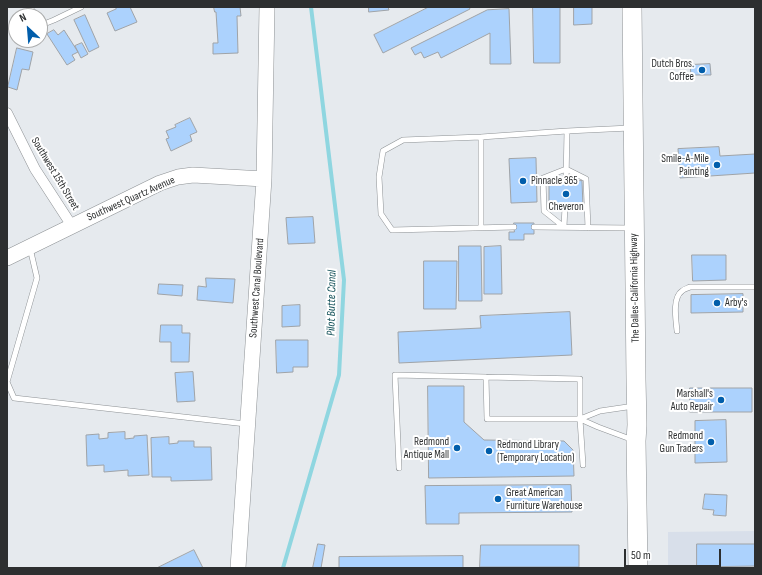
<!DOCTYPE html>
<html>
<head>
<meta charset="utf-8">
<style>
  body { margin:0 }
  #map { position:relative; width:762px; height:575px; overflow:hidden; background:#e6eaee; font-family:"Sofia Sans Condensed",sans-serif }
  canvas { display:block }
  .frame { position:absolute; inset:0; border:8px solid #2d2f30; pointer-events:none }
  .north { position:absolute; left:8px; top:8px; width:40px; height:40px; box-sizing:border-box; background:#fff; border:1px solid #abacac; border-radius:50%; rotate:334deg; font-size:11px; font-weight:700; line-height:16px; text-align:center; color:#2d2f30 }
  .north::after { content:''; display:block; margin:auto; width:14px; height:18px; background:#015eab; clip-path:polygon(50% 0,100% 100%,50% 72%,0 100%) }
  .scale { position:absolute; left:624px; top:549px; width:97px; height:18px; box-sizing:border-box; border:2px solid #2d2f30; border-top:0; padding-left:5px; font-size:12px; line-height:14px; white-space:nowrap; color:#2d2f30; -webkit-text-stroke:3px #fff; paint-order:stroke }
</style>
</head>
<body>
<div id="map">
<canvas width="762" height="575"></canvas>
<div class="frame"></div>
<div class="north">N</div>
<div class="scale">50 m</div>
</div>
<script>
const ctx = document.querySelector('canvas').getContext('2d');
ctx.lineJoin = 'round';
function fill(path, color) { ctx.fillStyle = color; ctx.fill(path, 'evenodd'); }
function strokePath(path, color, width, dash) { ctx.strokeStyle = color; ctx.lineWidth = width; ctx.lineCap = dash ? 'butt' : 'round'; ctx.setLineDash(dash || []); ctx.stroke(path); }
function write(font, color, halo, rows, align = 'center') {
  ctx.font = font + ' "Sofia Sans Condensed",sans-serif'; ctx.lineWidth = 4; ctx.setLineDash([]); ctx.textBaseline = 'middle'; ctx.strokeStyle = halo; ctx.fillStyle = color; for (const [text, x, y, turn = 0] of rows) {
    ctx.save(); ctx.translate(x, y); ctx.rotate((+turn || 0) * Math.PI / 180); ctx.textAlign = isNaN(turn) ? turn : align; if (halo) ctx.strokeText(text, 0, 0); ctx.fillText(text, 0, 0); ctx.restore();
  }
}
fill(new Path2D(`
  M755,531V568H668V532Z`), '#d8dfea');
strokePath(new Path2D(`
  M283,568L339,375L344,280L311,7`), '#8fd6e0', 4);
const building = new Path2D(`
  M115,7H130L137,22L115,31L107,13L116,9Z
  M214,7H240L241,16H237L238,53L213,54V43H218L216,12H215Z
  M369,7H388L389,10L369,12Z
  M429,7H469L470,9L383,53L374,35Z
  M533,7H560V63H534Z
  M574,7H592V24L574,25Z
  M509,9L511,64H490V33L441,58L438,52L424,58L421,52L415,55L411,48L487,10Z
  M85,15L99,47L89,52L74,20Z
  M54,30L58,35L64,30L78,52L72,55L75,60L67,65L47,34Z
  M82,43L88,54L81,58L75,46Z
  M17,48L33,52L29,70L22,69L17,90L8,87Z
  M710,64L711,75H691L690,65Z
  M190,118L197,132L190,135L192,141L171,151L166,139L169,138L166,131L176,127L175,125Z
  M719,147L720,156L755,154V173L680,178L678,149Z
  M536,158L537,202L511,203L509,159Z
  M582,181L583,206H549V182Z
  M313,217L315,243L288,244L286,218Z
  M514,223H534V234H524V240H509V232H514Z
  M459,246H481L482,301H459Z
  M501,246L502,294H484V247Z
  M692,255H726V280L693,281Z
  M424,261H457L456,309H424Z
  M206,278L235,279L233,303L197,300L198,286L206,287Z
  M159,284L183,285L182,296L158,294Z
  M743,294V312L691,313V295Z
  M300,305V326L282,327V306Z
  M570,312L572,355L399,363L398,332L481,328L480,316Z
  M161,325H182V333H190L189,362H171V342H160Z
  M276,340H308V367H293V372L277,373Z
  M193,372L195,401L177,402L175,373Z
  M428,386H464V422L484,440L564,441L573,450L574,476L429,478Z
  M690,388H752V412H690Z
  M726,420L727,462L695,463V421Z
  M125,432V439L134,438V436L147,435L149,475L128,476V470L104,472V465L87,466L86,435L99,434V439L108,438V433Z
  M169,437V444L178,443V441H194V447H211L212,480L171,481V477H152L151,438Z
  M571,485L572,512L459,513V524H426L425,486Z
  M705,494L727,495L726,516L713,515L714,510L703,509Z
  M318,544L325,545L321,568H313Z
  M697,544H755V566L697,567Z
  M481,545H579V567H480Z
  M194,550L203,568H157Z
  M463,556V568H339V557Z`);
fill(building, '#acd2fd');
strokePath(building, '#9fa3a7', 1);
const lane = new Path2D(`
  M29,7L37,16
  M40,19L44,24L54,20L81,7
  M481,137V228
  M566,181L567,131
  M514,227L392,230L381,214L379,177L383,151L403,140L481,137L567,131L630,128
  M534,227L631,228
  M564,227L544,211L543,178L566,169L586,179L588,228
  M564,227L565,206
  M30,248L37,278L7,382L14,398L246,424
  M677,331C676,320 672,298 682,291C684,289 688,288 690,287H755
  M486,377L580,379V419L583,465
  M580,419L598,427L633,440
  M399,468L395,375L486,377L487,419H580L600,411L634,406`);
const street = new Path2D(`
  M7,113L35,169L72,226`);
const secondary = new Path2D(`
  M7,258L160,183L178,177L193,175L264,179
  M238,568L264,179L267,7`);
const highway = new Path2D(`
  M632,7L636,379L637,425L636,441L638,568`);
strokePath(lane, '#8d9194', 6);
strokePath(street, '#8d9194', 11);
strokePath(secondary, '#8d9194', 16);
strokePath(highway, '#8d9194', 20);
strokePath(lane, '#fff', 5);
strokePath(street, '#fff', 10);
strokePath(secondary, '#fff', 15);
strokePath(highway, '#fff', 19);
for (const [x, y, r, color] of [
  [702,70,4,"#015eab"],
  [717,165,4,"#015eab"],
  [523,181,4,"#015eab"],
  [566,194,4,"#015eab"],
  [717,303,4,"#015eab"],
  [721,400,4,"#015eab"],
  [711,442,4,"#015eab"],
  [457,448,4,"#015eab"],
  [489,451,4,"#015eab"],
  [498,499,4,"#015eab"]
]) { const dot = new Path2D(); dot.arc(x, y, r, 0, 2 * Math.PI); ctx.fillStyle = color; ctx.fill(dot); strokePath(dot, '#fff', 1.5); }
write('11px', '#2d2f30', '#fff', [
  ["Dutch Bros.",694,64],
  ["Coffee",694,77],
  ["Smile-A-Mile",709,159],
  ["Painting",709,172],
  ["Pinnacle 365",531,181,"left"],
  ["Cheveron",566,207,"center"],
  ["Arby's",725,303,"left"],
  ["Marshall's",713,394],
  ["Auto Repair",713,407],
  ["Redmond",703,436],
  ["Gun Traders",703,449],
  ["Redmond",449,442],
  ["Antique Mall",449,455],
  ["Redmond Library",497,445,"left"],
  ["(Temporary Location)",497,458,"left"],
  ["Great American",506,493,"left"],
  ["Furniture Warehouse",506,506,"left"]
], 'right');
write('11px', '#2d2f30', '#fff', [
  ["Southwest 15th Street",55,174,59],
  ["Southwest Quartz Avenue",131,199,-24],
  ["Southwest Canal Boulevard",257,288,-86],
  ["The Dalles-California Highway",635,288,-91]
]);
write('italic 12px', '#135159', '#fff', [
  ["Pilot Butte Canal",332,303,-89]
]);
</script>
</body>
</html>
